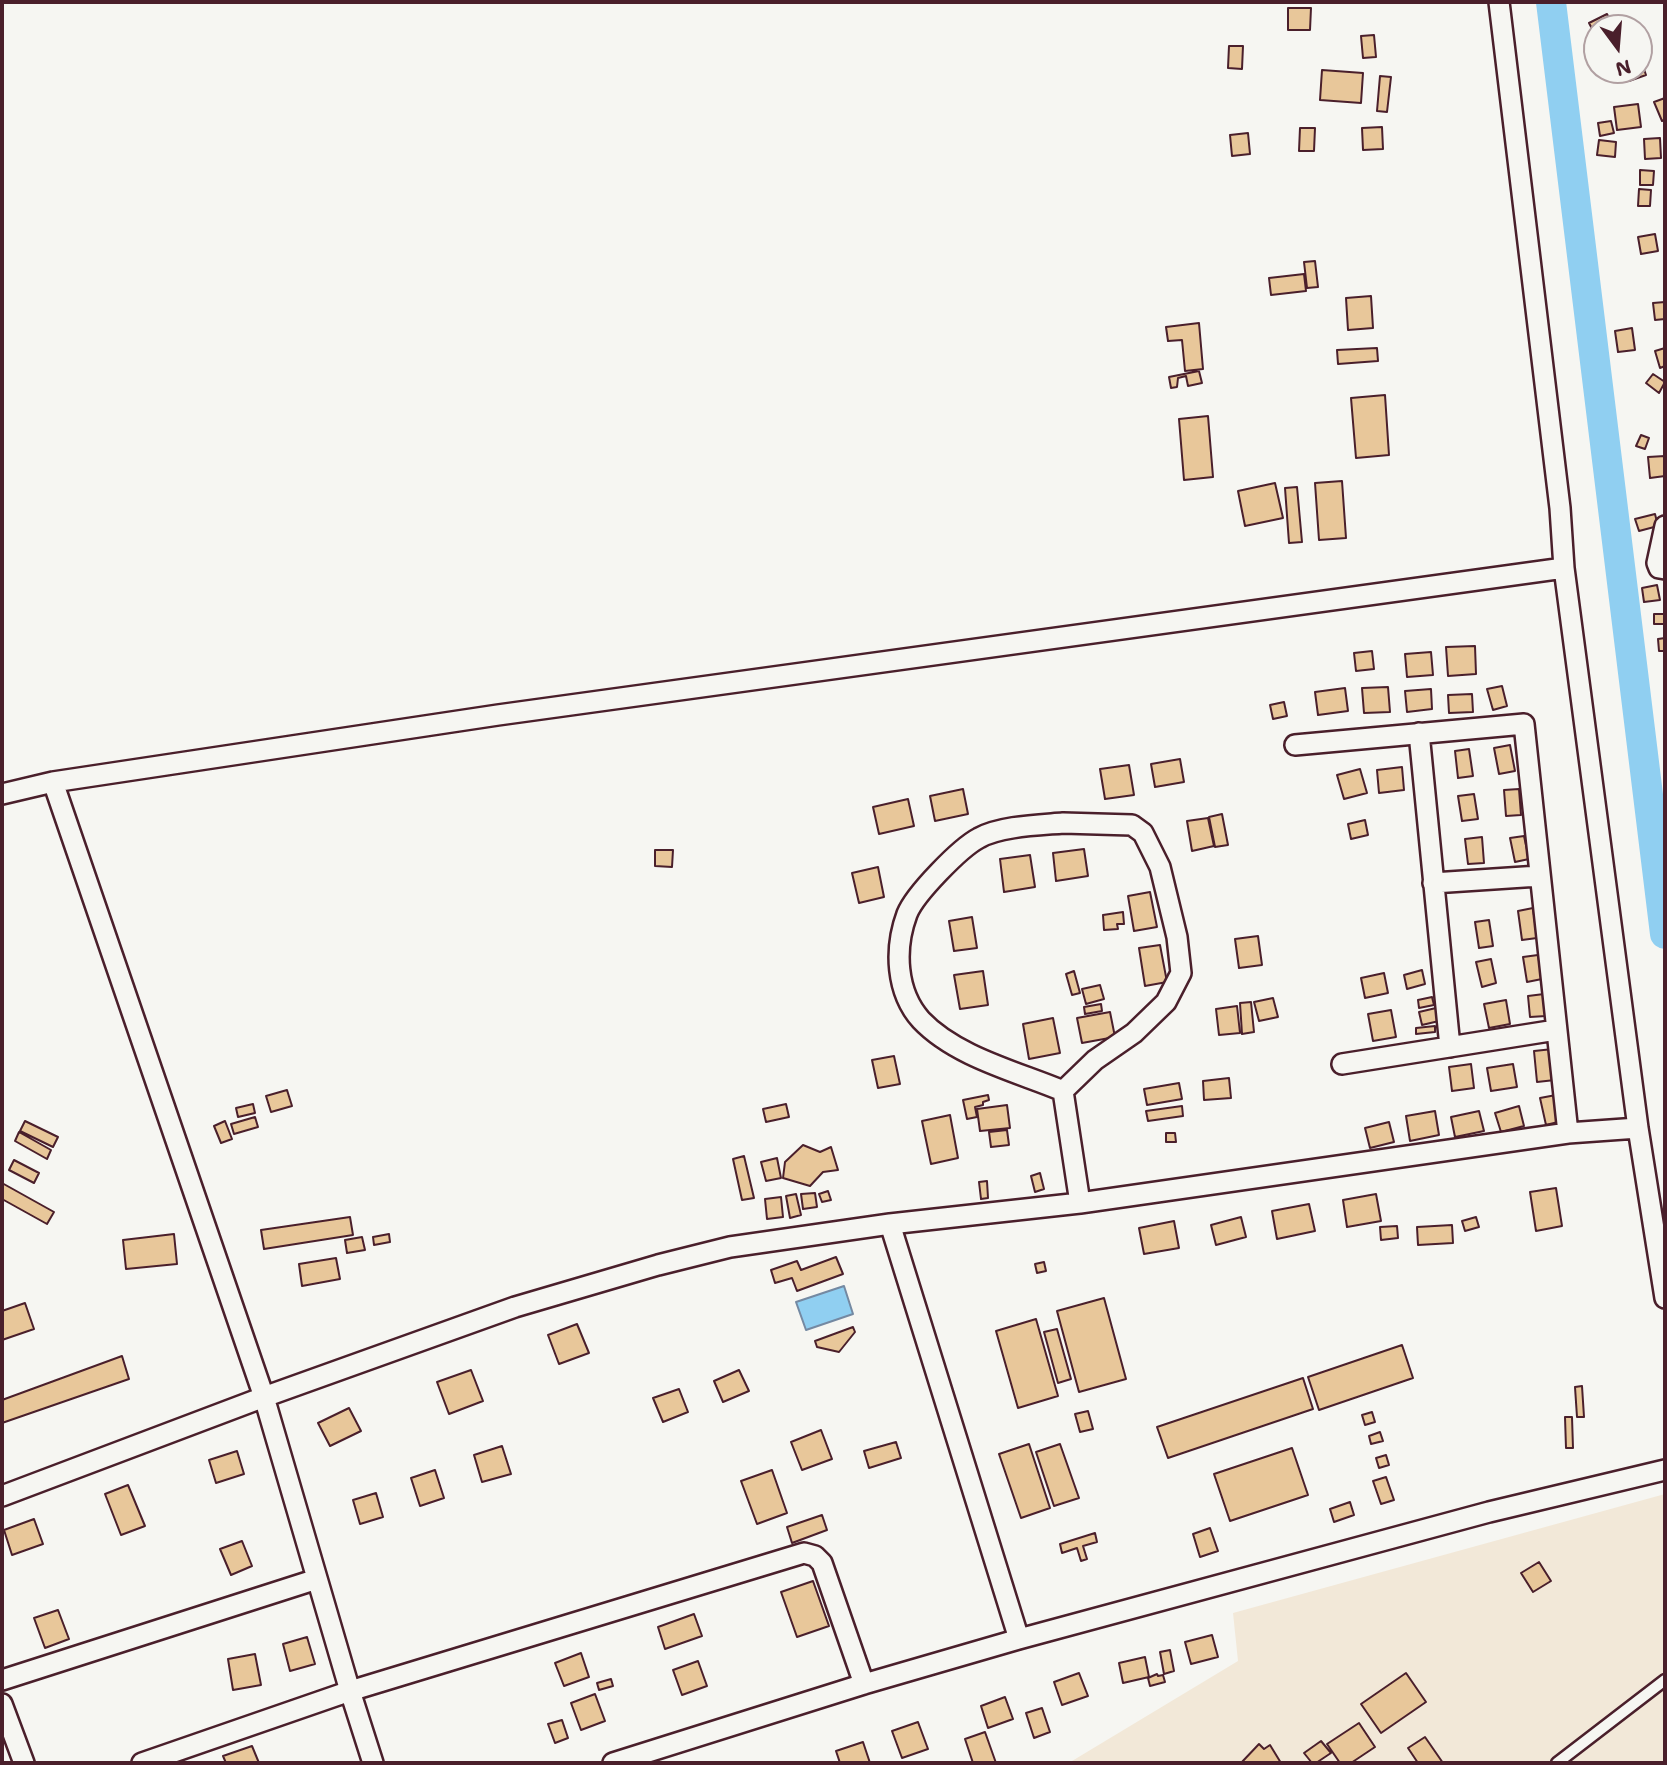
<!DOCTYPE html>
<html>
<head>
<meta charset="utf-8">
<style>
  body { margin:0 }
  #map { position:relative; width:1667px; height:1765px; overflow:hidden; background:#f6f6f2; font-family:"Shantell Sans",sans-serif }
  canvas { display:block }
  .frame { position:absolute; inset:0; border:4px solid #4a1f2b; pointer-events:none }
  .north { position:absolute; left:1583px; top:14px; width:70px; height:70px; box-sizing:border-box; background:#f6f6f2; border:2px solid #b1a0a2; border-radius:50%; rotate:164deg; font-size:19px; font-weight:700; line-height:28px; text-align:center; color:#4a1f2b }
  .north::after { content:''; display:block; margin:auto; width:24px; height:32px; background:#4a1f2b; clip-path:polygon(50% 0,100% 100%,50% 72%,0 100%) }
</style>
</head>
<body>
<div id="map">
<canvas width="1667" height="1765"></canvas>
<div class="frame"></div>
<div class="north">N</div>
</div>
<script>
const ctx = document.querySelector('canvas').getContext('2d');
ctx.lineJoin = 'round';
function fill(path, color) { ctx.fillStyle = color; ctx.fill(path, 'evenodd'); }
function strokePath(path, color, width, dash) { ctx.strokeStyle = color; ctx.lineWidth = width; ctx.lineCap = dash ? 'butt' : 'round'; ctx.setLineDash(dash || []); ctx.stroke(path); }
fill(new Path2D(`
  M1665,1494V1763H1072V1761L1238,1661L1233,1613Z`), '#f2e8d8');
const water = new Path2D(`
  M844,1286L853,1314L806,1330L796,1302Z`);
fill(water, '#90cff1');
strokePath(water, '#7489a2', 2);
strokePath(new Path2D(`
  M1551,2L1665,934`), '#90cff1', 30);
const building = new Path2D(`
  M1288,8H1311L1310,30H1288Z
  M1607,14L1614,28H1597V38L1589,23Z
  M1633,19L1635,28H1618L1617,23Z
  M1374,35L1376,57L1363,58L1361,36Z
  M1229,46H1243L1242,69L1228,68Z
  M1639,55L1646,75L1629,81L1625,70H1639Z
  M1322,70L1363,73L1361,103L1320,100Z
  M1380,76L1391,77L1387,112L1377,111Z
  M1665,98V120L1662,121L1654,102Z
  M1638,104L1641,127L1617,130L1614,107Z
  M1611,121L1614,133L1600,136L1598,123Z
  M1382,127L1383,149L1363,150L1362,128Z
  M1300,128H1315L1314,151H1299Z
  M1248,133L1250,154L1232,156L1230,135Z
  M1660,138L1661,158L1645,159L1644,139Z
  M1599,140L1616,142L1615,157L1597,155Z
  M1640,170L1654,171L1653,185H1640Z
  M1639,189L1651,190L1650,206H1638Z
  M1655,234L1658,251L1641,254L1638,237Z
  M1315,261L1318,287L1307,288L1304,262Z
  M1304,274L1306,291L1271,295L1269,278Z
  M1371,296L1373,328L1348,330L1346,298Z
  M1665,302V319L1655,320L1653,303Z
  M1199,323L1203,369L1185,371L1182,340L1168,341L1166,327Z
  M1632,328L1635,350L1618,352L1615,331Z
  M1377,348L1378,361L1338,364L1337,350Z
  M1665,348V366L1660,368L1655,351Z
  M1199,371L1202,383L1188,386L1186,376L1178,378L1177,387L1171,388L1169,377Z
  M1653,374L1665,382L1659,393L1646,383Z
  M1385,395L1389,455L1356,458L1351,398Z
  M1208,416L1213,477L1184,480L1179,419Z
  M1641,435L1649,438L1645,449L1636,446Z
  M1665,456V476L1650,478L1648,457Z
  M1342,481L1346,538L1319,540L1315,483Z
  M1275,483L1283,518L1245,526L1238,491Z
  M1297,487L1302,542L1289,543L1285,488Z
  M1655,514L1658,526L1639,531L1635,519Z
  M1657,585L1660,600L1644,602L1642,588Z
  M1654,614H1665V624H1654Z
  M1665,638V651H1659L1658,639Z
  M1475,646L1476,674L1448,676L1446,647Z
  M1372,651L1374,669L1356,671L1354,653Z
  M1431,652L1433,675L1407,677L1405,654Z
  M1502,686L1507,706L1493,710L1487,689Z
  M1388,687L1390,712L1364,713L1362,688Z
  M1345,688L1348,711L1318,715L1315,692Z
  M1431,689L1432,709L1407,712L1405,691Z
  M1472,694L1473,712L1449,713L1448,695Z
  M1284,702L1287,716L1273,719L1270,705Z
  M1510,745L1515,771L1499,774L1494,748Z
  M1469,749L1473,776L1458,778L1455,751Z
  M1180,759L1184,782L1155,787L1151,764Z
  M1129,765L1134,795L1105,799L1100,769Z
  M1402,767L1404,790L1379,793L1377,770Z
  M1360,769L1367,793L1344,799L1337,775Z
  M963,789L968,814L935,821L930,796Z
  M1519,789L1521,815L1506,816L1504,790Z
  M1474,794L1478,819L1462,821L1458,796Z
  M908,799L914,826L879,834L873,807Z
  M1222,814L1228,845L1215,847L1209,817Z
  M1208,818L1214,846L1192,851L1187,821Z
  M1365,820L1368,835L1351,839L1348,824Z
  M1524,836L1529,859L1515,862L1510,838Z
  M1482,837L1484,863L1468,864L1465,839Z
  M1084,849L1088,876L1056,881L1053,853Z
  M655,850H673L672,867L655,866Z
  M1030,855L1035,887L1004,892L1000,859Z
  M878,867L884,897L859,903L852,873Z
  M1150,892L1157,927L1134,931L1128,896Z
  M1533,908L1537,938L1522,940L1518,911Z
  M1123,912L1124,924H1117L1118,929L1104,930L1103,915Z
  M972,917L977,948L954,951L949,921Z
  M1489,920L1493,946L1479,948L1475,922Z
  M1258,936L1262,965L1239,968L1235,939Z
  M1160,945L1167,982L1145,986L1139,948Z
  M1538,955L1542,979L1527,982L1523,957Z
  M1491,959L1496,983L1482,987L1476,962Z
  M1422,970L1425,984L1407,989L1404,975Z
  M983,971L988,1005L960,1009L954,975Z
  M1074,971L1080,993L1072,995L1066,974Z
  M1384,973L1388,993L1365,998L1361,978Z
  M1100,985L1104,999L1086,1004L1082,989Z
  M1544,994L1546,1016L1530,1017L1528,996Z
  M1432,997L1434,1005L1419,1008L1418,1000Z
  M1273,998L1278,1017L1259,1021L1254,1002Z
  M1506,1000L1510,1024L1489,1028L1484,1004Z
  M1251,1002L1254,1032L1242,1034L1240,1003Z
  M1101,1004L1102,1011L1085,1014L1084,1007Z
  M1237,1006L1240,1033L1219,1035L1216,1009Z
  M1436,1008L1439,1021L1422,1025L1419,1012Z
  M1391,1010L1396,1037L1373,1041L1368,1014Z
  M1110,1012L1115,1037L1082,1043L1077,1018Z
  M1053,1018L1060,1053L1029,1059L1023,1024Z
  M1435,1026V1032L1416,1034V1028Z
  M1553,1049L1555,1080L1537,1082L1534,1051Z
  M894,1056L900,1084L878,1088L872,1060Z
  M1471,1064L1474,1088L1452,1091L1449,1067Z
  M1513,1064L1517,1087L1491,1091L1487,1068Z
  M1229,1078L1231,1098L1204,1100L1203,1081Z
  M1179,1083L1182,1099L1147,1105L1144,1089Z
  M287,1090L292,1106L271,1112L266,1096Z
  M988,1095L989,1100L983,1102V1105L975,1107L977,1117L967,1119L963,1100Z
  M1556,1095L1562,1121L1546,1125L1540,1098Z
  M253,1104L255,1113L238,1117L236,1108Z
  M786,1104L789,1117L766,1122L763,1109Z
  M1007,1105L1010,1128L980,1131L977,1109Z
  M1182,1106L1183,1116L1148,1121L1146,1111Z
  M1519,1106L1524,1126L1501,1132L1495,1113Z
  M1435,1111L1439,1135L1410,1141L1406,1116Z
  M1479,1111L1484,1131L1455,1137L1451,1117Z
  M950,1115L958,1158L931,1164L922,1121Z
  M255,1117L258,1127L234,1134L231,1124Z
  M25,1121L58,1137L53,1147L20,1131Z
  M225,1121L232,1139L221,1143L214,1126Z
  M1389,1122L1394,1142L1370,1148L1365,1128Z
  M1007,1130L1009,1145L991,1147L989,1132Z
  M19,1132L51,1150L47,1159L15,1141Z
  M1166,1133H1175L1176,1142H1166Z
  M803,1145L820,1152L831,1147L838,1170L823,1172L810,1186L783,1178L785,1162Z
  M744,1156L754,1198L742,1200L733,1159Z
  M777,1158L781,1178L766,1181L761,1162Z
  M14,1160L39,1173L34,1183L9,1170Z
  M1040,1173L1044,1189L1035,1192L1031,1176Z
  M987,1181L988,1198L981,1199L979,1182Z
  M2,1183L54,1212L47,1224L2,1199Z
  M1556,1188L1562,1226L1536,1231L1530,1192Z
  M828,1191L831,1200L822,1202L819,1194Z
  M815,1193L817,1207L803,1209L801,1194Z
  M796,1194L801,1215L790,1218L786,1196Z
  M1376,1194L1381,1221L1347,1227L1343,1200Z
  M781,1197L783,1217L767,1219L765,1199Z
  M1309,1204L1315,1231L1277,1239L1272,1211Z
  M350,1217L353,1235L264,1249L261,1230Z
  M1241,1217L1246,1237L1216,1245L1211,1225Z
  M1476,1217L1479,1227L1465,1231L1462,1221Z
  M1174,1221L1179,1248L1144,1254L1139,1228Z
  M1452,1225L1453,1243L1418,1245L1417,1227Z
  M1397,1226L1398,1238L1381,1240L1380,1227Z
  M174,1234L177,1264L126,1269L123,1240Z
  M389,1234L390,1242L374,1245L373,1237Z
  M362,1237L365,1250L347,1253L345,1240Z
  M836,1257L843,1274L797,1291L792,1278L775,1283L771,1270L797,1261L801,1270Z
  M336,1258L340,1279L302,1286L299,1264Z
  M1044,1262L1046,1271L1037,1273L1035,1264Z
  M1104,1298L1126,1379L1079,1392L1057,1311Z
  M25,1303L34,1329L2,1340V1311Z
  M1036,1319L1058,1396L1018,1408L996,1331Z
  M577,1324L589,1353L559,1364L548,1335Z
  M853,1327L855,1332L839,1352L817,1347L815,1341Z
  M1057,1329L1071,1379L1058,1383L1044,1332Z
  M1402,1345L1413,1378L1319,1410L1308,1377Z
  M122,1356L129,1379L2,1423V1400Z
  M471,1370L483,1401L449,1414L437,1382Z
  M739,1370L749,1391L723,1402L714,1381Z
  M1303,1378L1313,1409L1168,1458L1157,1427Z
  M1582,1386L1584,1417H1577L1575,1387Z
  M679,1389L688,1412L663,1422L653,1398Z
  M349,1408L361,1431L330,1446L318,1423Z
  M1088,1411L1093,1429L1080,1432L1075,1414Z
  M1372,1412L1375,1422L1365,1425L1362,1415Z
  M1565,1417H1572L1573,1448H1566Z
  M821,1430L832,1459L802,1470L791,1442Z
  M1380,1432L1383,1441L1371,1444L1369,1436Z
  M896,1442L901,1458L869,1468L864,1451Z
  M1029,1444L1050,1508L1021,1518L999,1454Z
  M1060,1444L1079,1498L1054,1506L1036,1452Z
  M502,1446L511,1474L482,1482L474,1455Z
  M1292,1448L1308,1495L1230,1521L1214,1474Z
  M237,1451L244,1474L216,1483L209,1460Z
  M1386,1455L1389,1465L1379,1468L1376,1458Z
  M435,1470L444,1498L420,1506L411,1478Z
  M772,1470L787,1513L757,1524L741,1481Z
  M1386,1477L1394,1500L1381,1504L1373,1481Z
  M128,1485L145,1526L121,1535L105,1494Z
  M376,1493L383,1517L360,1524L353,1500Z
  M1350,1502L1354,1515L1334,1522L1330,1509Z
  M822,1515L827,1530L792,1543L787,1527Z
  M34,1519L43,1544L12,1555L4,1530Z
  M1210,1528L1218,1551L1200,1557L1193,1534Z
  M1095,1533L1097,1542L1083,1546L1087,1559L1081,1561L1077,1548L1062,1553L1060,1544Z
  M242,1541L252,1566L231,1575L220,1549Z
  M1539,1562L1551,1581L1533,1592L1521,1573Z
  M813,1581L829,1626L797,1637L781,1592Z
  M58,1610L69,1639L45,1648L34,1618Z
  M694,1614L702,1636L665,1649L658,1627Z
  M1212,1635L1218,1657L1191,1664L1185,1642Z
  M307,1637L315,1664L290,1671L283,1644Z
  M1170,1650L1174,1671L1164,1674L1160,1652Z
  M581,1653L589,1677L564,1686L555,1663Z
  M255,1654L261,1685L233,1690L228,1659Z
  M1145,1657L1149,1677L1123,1683L1119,1663Z
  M698,1661L707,1686L682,1695L673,1670Z
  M1079,1673L1088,1696L1062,1705L1054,1682Z
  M1406,1673L1426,1702L1381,1733L1361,1704Z
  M1157,1674L1158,1676L1163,1675L1165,1682L1150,1686L1148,1678Z
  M611,1679L613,1686L599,1690L597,1683Z
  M595,1694L605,1721L581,1730L571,1703Z
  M1005,1697L1013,1719L988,1728L981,1706Z
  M1042,1708L1050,1732L1034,1738L1026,1713Z
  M562,1720L568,1738L555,1743L548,1724Z
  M918,1722L928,1749L902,1758L892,1731Z
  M1359,1723L1375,1747L1351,1763H1340L1327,1744Z
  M985,1732L996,1763H973L965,1739Z
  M1425,1737L1443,1763H1418L1408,1748Z
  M1321,1741L1331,1753L1316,1763H1312L1304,1753Z
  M863,1742L870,1763H840L836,1751Z
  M1259,1744L1264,1749L1270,1745L1281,1763H1241Z
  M252,1746L259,1763H226L223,1756Z`);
fill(building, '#e8c79a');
strokePath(building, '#4a1f2b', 2);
const service = new Path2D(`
  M1557,1763L1665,1680`);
const minor = new Path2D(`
  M1499,2L1560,508L1564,568L1638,1128L1665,1298
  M1665,526L1657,563L1659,568L1665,569
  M1419,733L1450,1047
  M1295,745L1524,724L1568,1133
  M53,782L264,1397L350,1691L373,1763
  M2,794L53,782L498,715L1564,568
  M1063,823L1132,825L1143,833L1160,867L1177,937L1181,973L1166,1002L1134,1033L1095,1060L1063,1091C1018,1072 956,1057 921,1020C896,992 894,949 907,914C915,894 960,848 979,838C1000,826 1040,825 1063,823Z
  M1433,883L1539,876
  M1342,1064L1556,1030
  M1063,1091L1080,1203
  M890,1224L1019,1639
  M2,1496L264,1397L515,1307L658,1265L730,1247L890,1224L1080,1203L1568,1133L1638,1128
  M2,1680L317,1579
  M2,1704L24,1763
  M142,1763L350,1691L804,1553L815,1556L822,1563L864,1684
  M613,1763L864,1684L1019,1639L1489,1512L1665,1470`);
strokePath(service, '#4a1f2b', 15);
strokePath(minor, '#4a1f2b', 24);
strokePath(service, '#f6f6f2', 10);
strokePath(minor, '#f6f6f2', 19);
</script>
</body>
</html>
